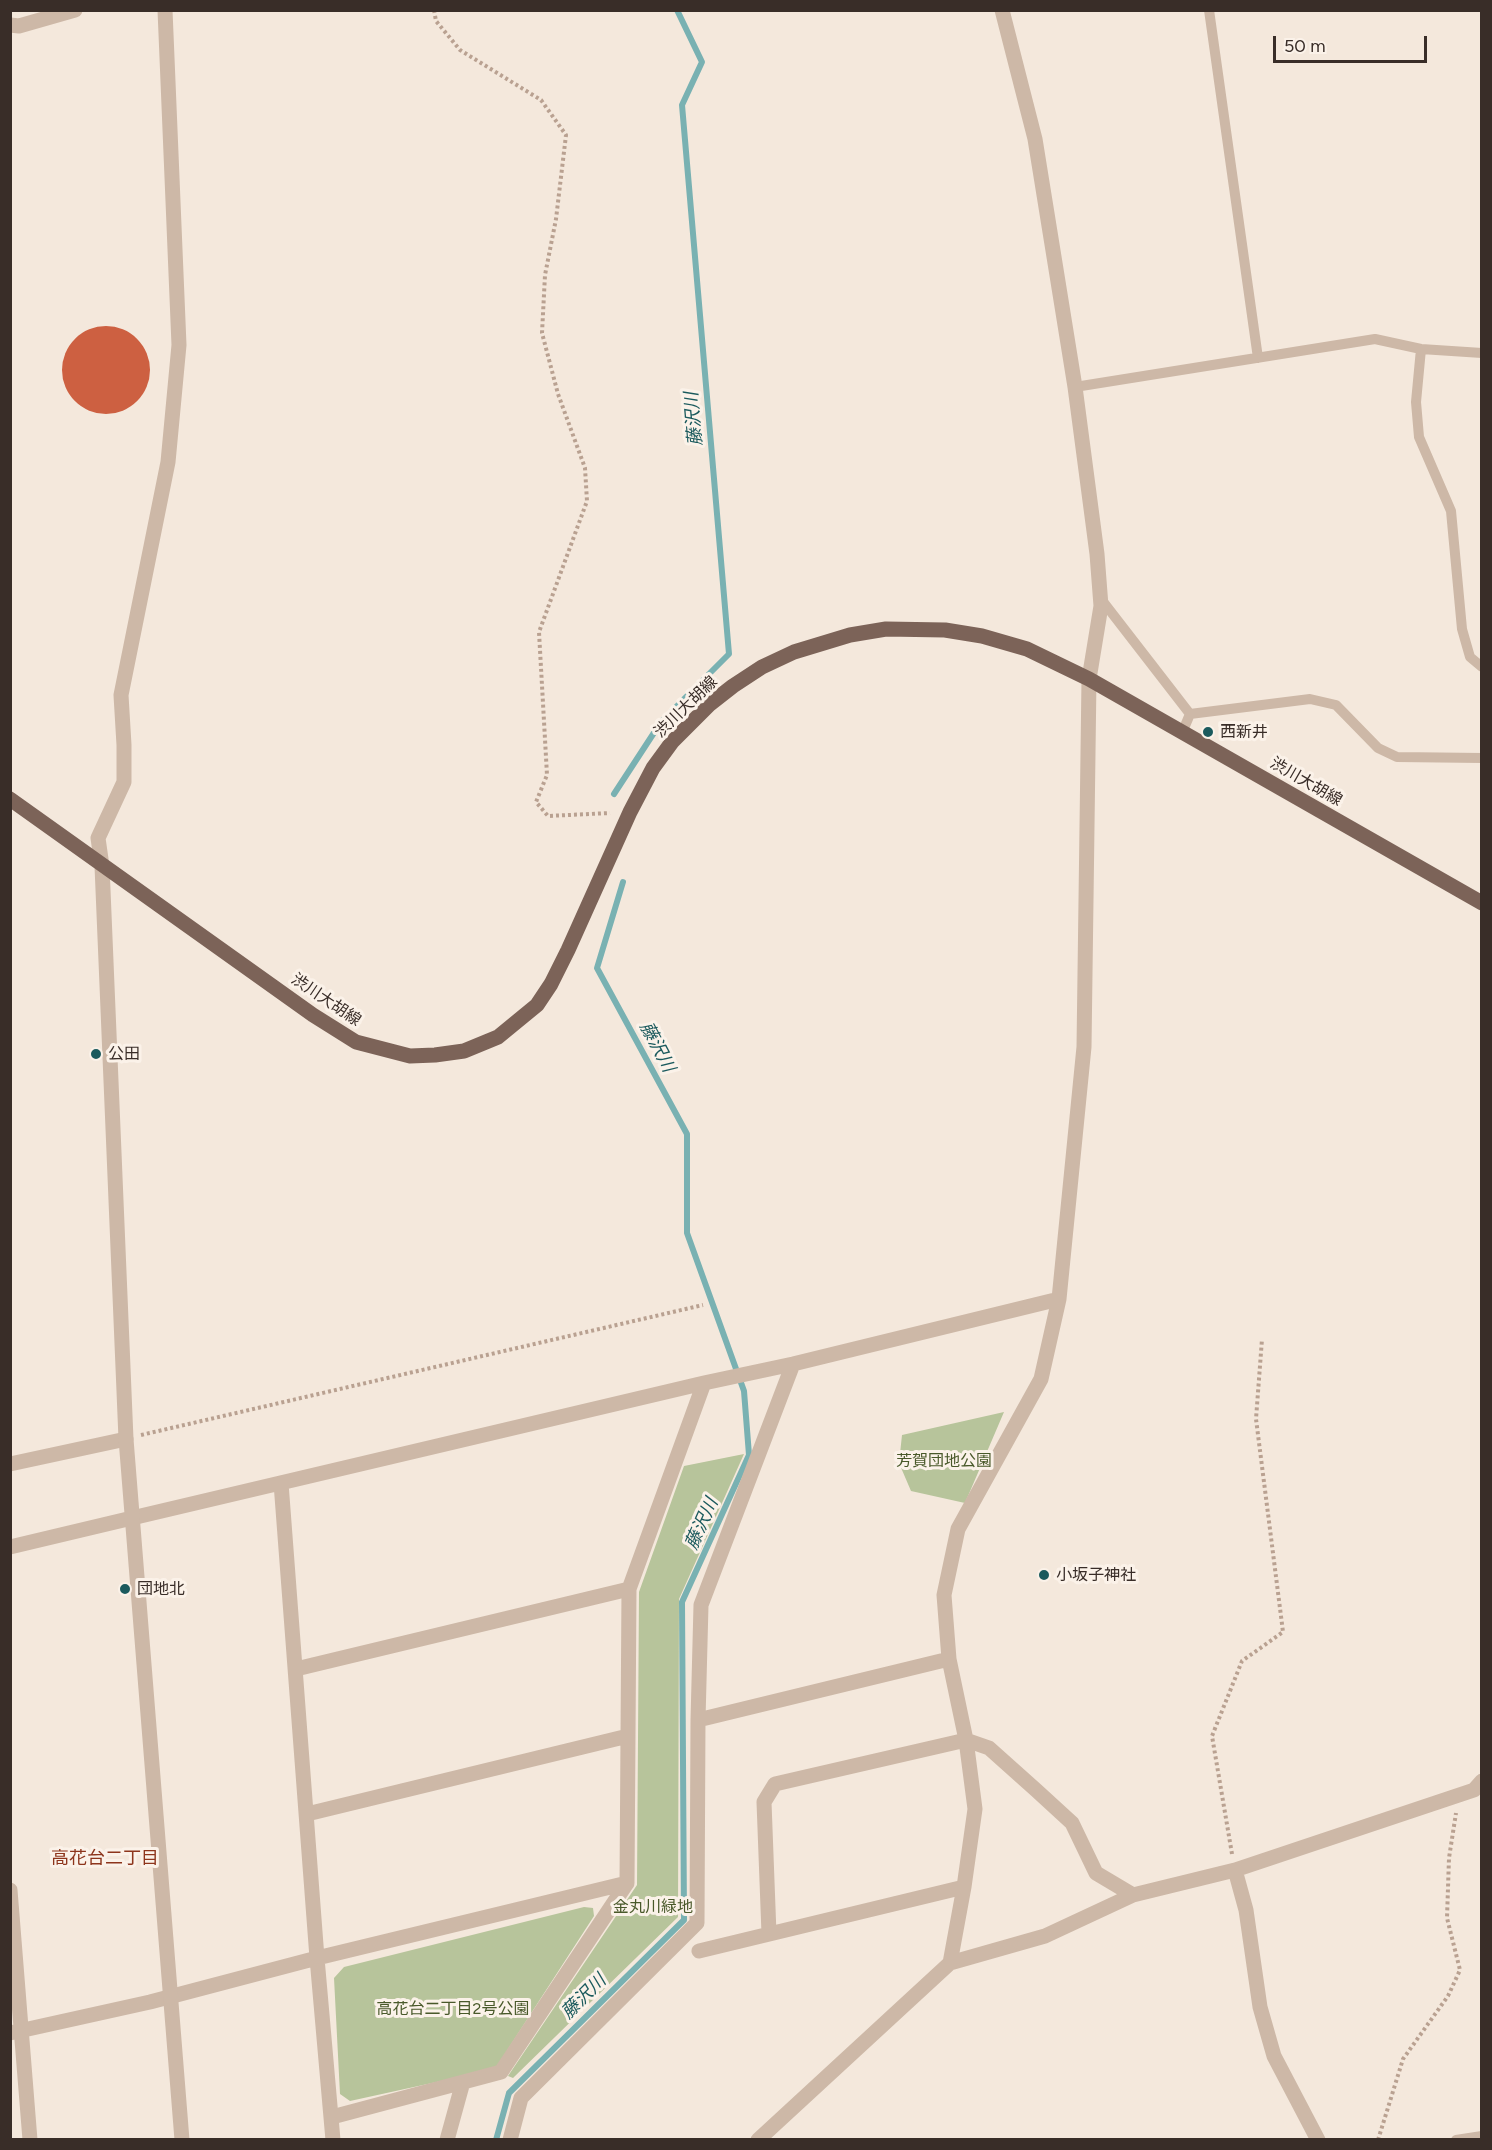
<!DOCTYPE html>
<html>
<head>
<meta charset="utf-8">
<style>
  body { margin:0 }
  #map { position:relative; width:1492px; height:2150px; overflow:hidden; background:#f4e8dc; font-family:Figtree,sans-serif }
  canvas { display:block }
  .frame { position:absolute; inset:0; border:12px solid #392d28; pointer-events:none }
  .scale { position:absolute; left:1273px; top:36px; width:154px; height:27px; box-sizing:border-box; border:3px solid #392d28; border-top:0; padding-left:8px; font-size:18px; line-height:21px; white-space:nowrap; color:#392d28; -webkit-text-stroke:4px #fbf2e9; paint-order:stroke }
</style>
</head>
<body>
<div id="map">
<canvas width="1492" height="2150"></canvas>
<div class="frame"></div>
<div class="scale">50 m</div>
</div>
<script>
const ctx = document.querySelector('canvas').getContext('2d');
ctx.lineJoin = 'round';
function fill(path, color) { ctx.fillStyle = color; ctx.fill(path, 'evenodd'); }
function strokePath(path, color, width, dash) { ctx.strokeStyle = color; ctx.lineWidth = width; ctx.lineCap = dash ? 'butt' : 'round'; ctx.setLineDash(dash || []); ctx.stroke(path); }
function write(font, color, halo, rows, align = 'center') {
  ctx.font = font + ' Figtree,"Noto Sans JP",sans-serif'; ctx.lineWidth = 6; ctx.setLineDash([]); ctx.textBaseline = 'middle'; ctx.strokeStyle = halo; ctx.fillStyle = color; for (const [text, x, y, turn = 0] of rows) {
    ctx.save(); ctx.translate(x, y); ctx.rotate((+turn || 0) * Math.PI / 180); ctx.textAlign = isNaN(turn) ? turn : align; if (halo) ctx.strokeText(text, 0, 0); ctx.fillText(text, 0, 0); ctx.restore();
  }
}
fill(new Path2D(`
  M1004,1412L965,1503L911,1491L899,1463L902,1435Z
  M744,1454L679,1599L678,1917L513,2078L508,2076L637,1885L639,1592L684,1466Z
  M584,1907L593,1908L594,1916L497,2066L487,2071L350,2101L340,2094L334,1978L344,1967Z`), '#b7c49b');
strokePath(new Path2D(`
  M614,794L661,722L729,654L682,105L702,62L677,10
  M496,2140L509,2093L684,1920L682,1602L749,1455L744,1391L687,1233V1134L597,968L623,882`), '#79b1b2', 6);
fill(new Path2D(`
  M62 370a44 44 0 1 1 88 0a44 44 0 1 1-88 0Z`), '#cd6041');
strokePath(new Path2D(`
  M434,10L436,21L460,50L541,100L566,135L556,219L545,275L542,333L558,394L585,468L587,501L539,632L547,775L536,802L548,816L610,813
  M141,1435L703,1305
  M1232,1854L1212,1736L1242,1661L1283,1632L1256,1419L1262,1339
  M1378,2140L1403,2059L1448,1996L1460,1970L1447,1918L1449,1858L1456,1813`), '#b9a191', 4, [3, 3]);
strokePath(new Path2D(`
  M1209,10L1258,358
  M1421,349L1416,402L1419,437L1451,511L1462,629L1470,657L1482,667
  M1075,387L1375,339L1421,349L1482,353
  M1101,599L1190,714L1182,733
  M1190,714L1310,699L1336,705L1378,748L1397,757L1482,758
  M1456,2140L1482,2136`), '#cdb8a7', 10);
strokePath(new Path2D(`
  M10,25L19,26L75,10
  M10,1464L126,1439
  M281,1483L317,1958L333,2140
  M132,1518L704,1383L793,1364L1059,1299
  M296,1669L629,1589
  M698,1720L949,1659
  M307,1814L628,1736
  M1235,1870L1246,1910L1260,2007L1274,2056L1318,2140
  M10,1890L30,2140
  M769,1934L764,1802L775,1784L966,1740L989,1748L1036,1790L1072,1823L1096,1873L1133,1895
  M699,1951L964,1887
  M950,1963L964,1887L975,1809L966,1740L949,1659L944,1595L958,1529L1041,1379L1059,1299L1084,1047L1089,679L1101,606L1097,554L1075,387L1035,139L1002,10
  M10,2033L150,2002L317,1958L627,1883L629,1589L704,1383
  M332,2117L501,2072L627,1883
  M447,2140L463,2082
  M510,2140L521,2098L697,1923L698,1720L701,1605L793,1364
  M758,2140L950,1963L1045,1936L1133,1895L1235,1870L1474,1790L1482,1781`), '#cdb8a7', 15);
strokePath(new Path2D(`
  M165,10L179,345L168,462L121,695L124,745V782L98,838L102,866L126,1439L182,2140
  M10,1547L132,1518`), '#cdb8a7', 15);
strokePath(new Path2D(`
  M10,799L313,1015L356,1042L410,1056L435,1055L464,1051L498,1037L537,1005L551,984L568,950L630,812L653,768L672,742L710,704L733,686L762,667L794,652L850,635L886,629L945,630L982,636L1027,649L1089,679L1482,903`), '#7c6358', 15);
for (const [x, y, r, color] of [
  [1208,732,6,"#1b5a5d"],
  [96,1054,6,"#1b5a5d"],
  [1044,1575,6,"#1b5a5d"],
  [125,1589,6,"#1b5a5d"]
]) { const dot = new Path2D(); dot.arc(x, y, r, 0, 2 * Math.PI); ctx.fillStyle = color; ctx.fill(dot); strokePath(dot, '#fbf2e9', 2); }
write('16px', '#392d28', '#fbf2e9', [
  ["渋川大胡線",686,707,-44],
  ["渋川大胡線",1306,782,30],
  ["渋川大胡線",326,1000,34]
]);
write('16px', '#392d28', '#fbf2e9', [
  ["西新井",1220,732],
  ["公田",108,1054],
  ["小坂子神社",1056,1575],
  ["団地北",137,1589]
], 'left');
write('16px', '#49592a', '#fbf2e9', [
  ["芳賀団地公園",944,1461],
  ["金丸川緑地",653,1907],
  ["高花台二丁目2号公園",453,2009]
]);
write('italic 18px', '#1b5a5d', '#fbf2e9', [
  ["藤沢川",694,419,-95],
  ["藤沢川",657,1047,62],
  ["藤沢川",702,1524,-66],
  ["藤沢川",584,1997,-45]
]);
write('18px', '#8d351c', '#fbf2e9', [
  ["高花台二丁目",105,1859]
]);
</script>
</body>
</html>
